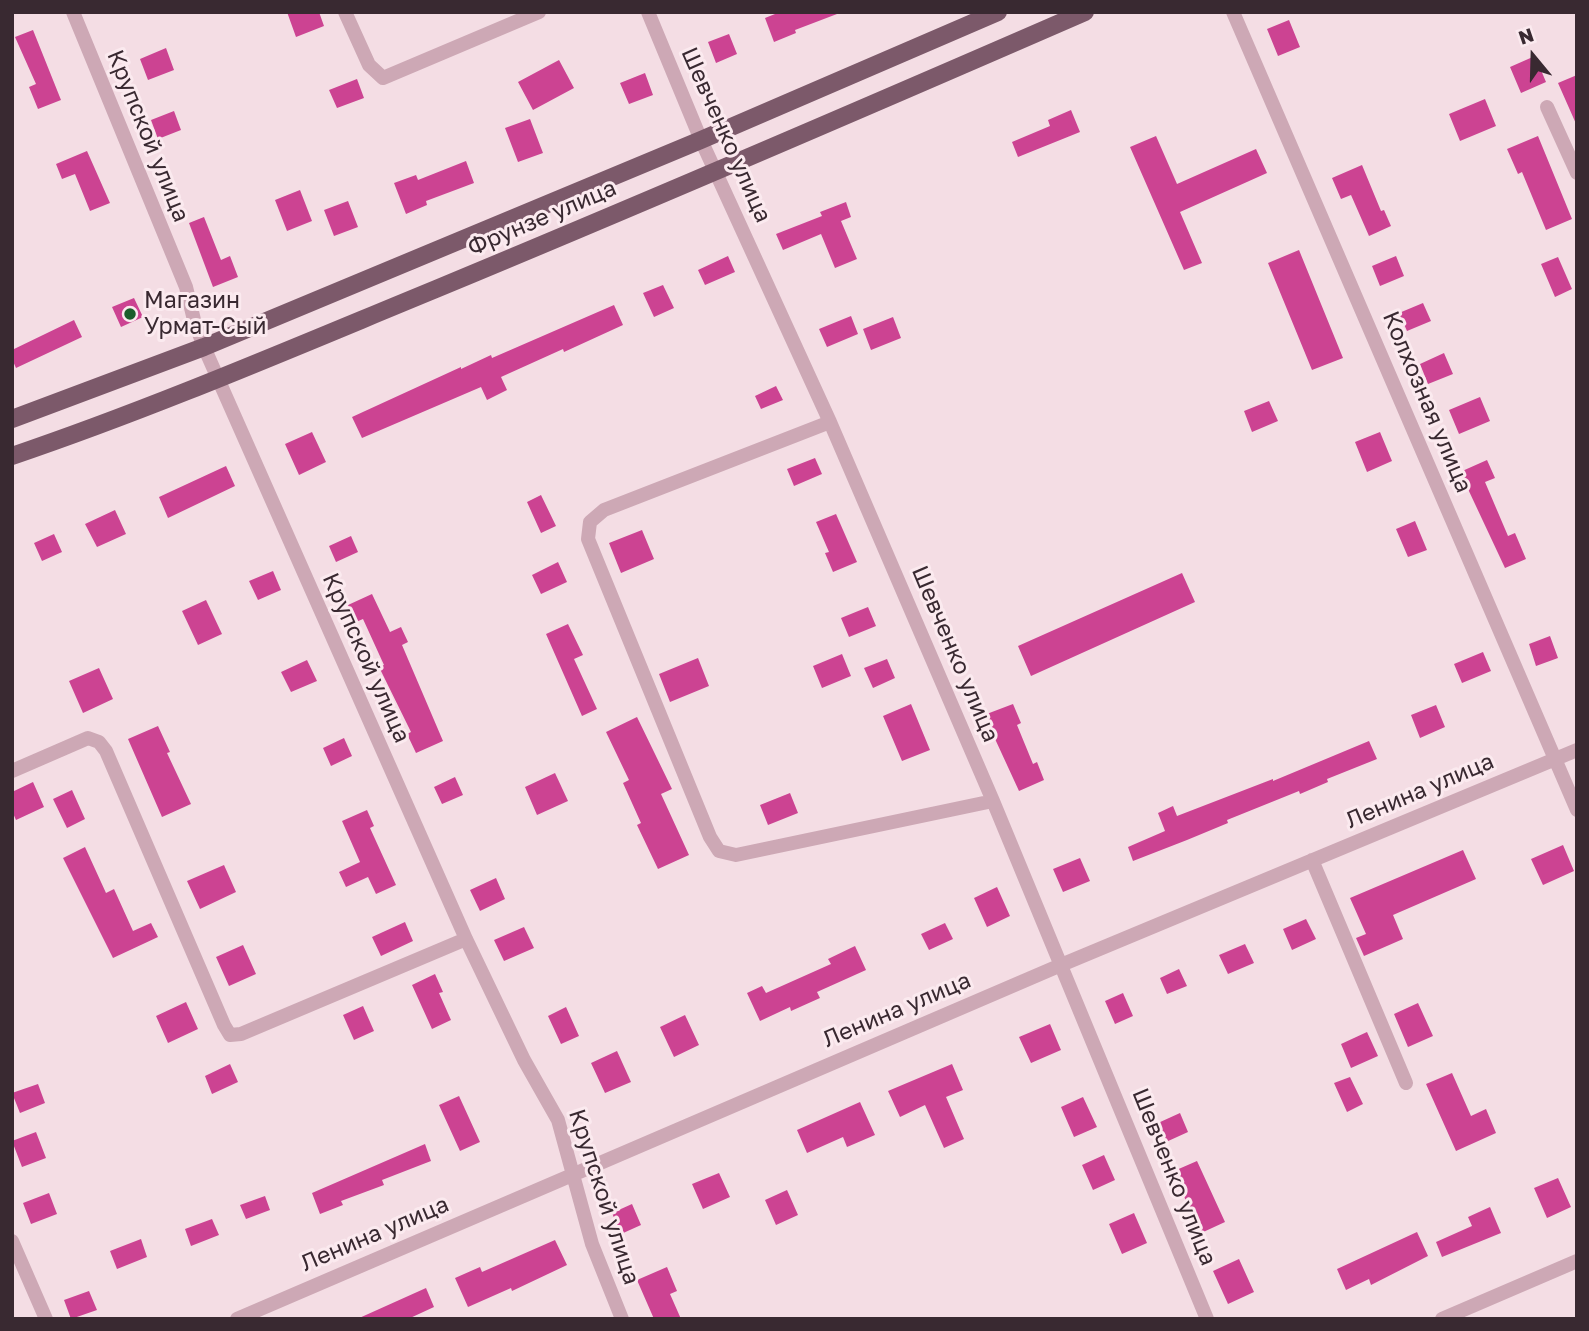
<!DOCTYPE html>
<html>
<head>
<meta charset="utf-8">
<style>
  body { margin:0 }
  #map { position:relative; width:1589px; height:1331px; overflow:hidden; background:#f4dde4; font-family:"Golos Text",sans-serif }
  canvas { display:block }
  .frame { position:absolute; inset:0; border:14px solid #392931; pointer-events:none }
  .north { position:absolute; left:1498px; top:21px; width:70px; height:70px; -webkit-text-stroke:5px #fbeaef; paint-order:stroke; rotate:341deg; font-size:19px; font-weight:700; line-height:28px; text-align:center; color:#392931 }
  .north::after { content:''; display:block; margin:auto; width:24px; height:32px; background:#392931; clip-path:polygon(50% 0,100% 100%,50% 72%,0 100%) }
</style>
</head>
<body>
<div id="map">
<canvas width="1589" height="1331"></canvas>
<div class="frame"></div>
<div class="north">N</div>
</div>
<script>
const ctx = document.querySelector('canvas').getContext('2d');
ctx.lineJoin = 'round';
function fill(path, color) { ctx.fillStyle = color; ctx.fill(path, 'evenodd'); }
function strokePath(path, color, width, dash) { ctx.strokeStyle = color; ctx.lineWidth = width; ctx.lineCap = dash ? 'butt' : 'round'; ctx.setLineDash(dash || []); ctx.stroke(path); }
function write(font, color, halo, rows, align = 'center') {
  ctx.font = font + ' "Golos Text",sans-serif'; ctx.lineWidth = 6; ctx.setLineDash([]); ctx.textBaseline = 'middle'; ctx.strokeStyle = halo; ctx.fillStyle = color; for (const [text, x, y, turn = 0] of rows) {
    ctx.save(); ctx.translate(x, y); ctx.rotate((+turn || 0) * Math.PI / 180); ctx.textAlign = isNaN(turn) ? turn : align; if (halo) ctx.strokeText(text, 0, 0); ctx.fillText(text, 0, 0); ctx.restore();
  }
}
fill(new Path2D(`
  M287,12H319L324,26L296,37Z
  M780,12H837V14L795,30L796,33L774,42L765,18Z
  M1289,20L1300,47L1278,56L1267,29Z
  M33,30L61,100L38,109L29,87L36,84L15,37Z
  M729,34L737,54L716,63L708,42Z
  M166,48L174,70L148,80L140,59Z
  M1535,56L1546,82L1521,93L1510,67Z
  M559,60L574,88L533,110L518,82Z
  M645,73L653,95L629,104L620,83Z
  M1577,75V126L1558,83Z
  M357,79L364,98L337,108L329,90Z
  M1485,99L1496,126L1460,141L1449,114Z
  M1071,110L1080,132L1018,157L1012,142L1050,126L1048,120Z
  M174,111L181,130L158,139L151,120Z
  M530,119L543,153L518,162L505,128Z
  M1156,136L1177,184L1256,149L1267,173L1180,212L1202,263L1184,270L1130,147Z
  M1538,136L1572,219L1546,230L1522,172L1518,174L1507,149Z
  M87,151L110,203L90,211L75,174L62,179L56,164Z
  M466,161L474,183L426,201L427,205L406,214L394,183L416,175L418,180Z
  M1362,165L1381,211L1384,210L1391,226L1369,236L1351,195L1341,199L1332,178Z
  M300,190L312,221L287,231L275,200Z
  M348,201L358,227L334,236L324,210Z
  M846,202L851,217L841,221L857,259L835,268L821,234L783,250L776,234L822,216L820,212Z
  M204,217L221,260L230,256L238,277L213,287L189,223Z
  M1299,250L1343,358L1312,370L1268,263Z
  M728,256L735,272L705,285L698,270Z
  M1396,256L1404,276L1380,286L1372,266Z
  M1558,257L1572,289L1555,297L1541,264Z
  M663,285L674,308L654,317L643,293Z
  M134,298L143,317L121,327L112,307Z
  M1423,303L1431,321L1407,331L1399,313Z
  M614,305L623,325L564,352L563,349L501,377L507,390L487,400L481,387L362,438L352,417L461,367V369L491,355L492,358Z
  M851,316L858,334L827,347L819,329Z
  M893,317L901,338L871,350L863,329Z
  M74,320L82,337L16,368L12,359V350Z
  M1444,353L1453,374L1428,384L1420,364Z
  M776,386L783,400L761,409L755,396Z
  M1480,397L1490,421L1459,434L1449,410Z
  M1269,401L1278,421L1252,432L1244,411Z
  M312,432L326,462L299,475L285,444Z
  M1380,432L1392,461L1367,472L1355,442Z
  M815,458L822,474L794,486L787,469Z
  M1487,460L1495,478L1485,482L1508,536L1515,533L1526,559L1505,568L1460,472Z
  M226,466L235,486L168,518L159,497Z
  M541,495L556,526L541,533L527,502Z
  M115,510L126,534L97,547L85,524Z
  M836,514L857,562L833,572L825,553L829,552L816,522Z
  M1415,521L1427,550L1408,557L1396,529Z
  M642,530L654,559L621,573L609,543Z
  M54,534L62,552L42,561L34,543Z
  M351,536L358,552L336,562L329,546Z
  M558,562L567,582L541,594L532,575Z
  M273,571L281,590L258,600L249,581Z
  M1182,573L1195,602L1031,676L1018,646Z
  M372,594L390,632L401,627L408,642L402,645L443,741L416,753L407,734L411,732L379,667L384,665L363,619L356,622L348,605Z
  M206,600L222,634L198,645L182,611Z
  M868,607L876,626L849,637L841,618Z
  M568,624L583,655L574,659L597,709L582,716L546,634Z
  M1550,636L1558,658L1536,666L1529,644Z
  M1483,652L1491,671L1462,683L1454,664Z
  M842,654L851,676L822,688L813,666Z
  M698,658L709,686L670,702L659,674Z
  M887,659L895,678L873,688L864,668Z
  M307,660L317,681L291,692L281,672Z
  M99,668L113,699L83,713L69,681Z
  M911,704L930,750L902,761L883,716Z
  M1013,704L1021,723L1017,725L1033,764L1037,762L1044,780L1019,791L984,715Z
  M1436,705L1445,727L1420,738L1411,715Z
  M637,717L672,789L661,794L689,855L658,869L637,825L641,823L623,783L629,780L606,732Z
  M158,726L170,752L167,753L191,804L162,817L128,739Z
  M344,738L352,756L331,766L323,748Z
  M1369,741L1377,759L1327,779L1328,782L1300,794L1299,791L1227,820L1228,823L1187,840L1133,861L1128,847L1165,831L1158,813L1173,806L1177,816L1273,779V781Z
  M555,773L568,801L537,815L525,787Z
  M455,777L463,795L442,804L434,787Z
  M33,782L44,807L16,820L12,811V792Z
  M72,790L85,819L67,828L53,799Z
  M790,793L798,813L768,825L760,805Z
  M367,810L374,826L370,828L396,885L376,894L368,877L346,887L339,872L360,862L342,821Z
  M1563,845L1574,871L1543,885L1531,859Z
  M85,847L106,893L114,889L133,931L151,923L158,937L113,958L63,858Z
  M1463,850L1476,879L1393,915L1403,939L1364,956L1356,938L1366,934L1350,898Z
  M1080,858L1090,881L1063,892L1053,869Z
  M224,865L236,892L200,909L187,881Z
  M496,878L505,899L480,911L470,890Z
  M997,887L1010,916L987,927L974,898Z
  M1306,919L1316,939L1292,950L1283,929Z
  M405,922L413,941L381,956L372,937Z
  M945,923L953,939L929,950L921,934Z
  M524,927L534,948L504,961L494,940Z
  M1245,944L1254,963L1228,974L1219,955Z
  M243,945L256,974L229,986L216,957Z
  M855,946L866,970L817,992L820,998L791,1011L790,1007L760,1021L747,993L762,986L766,993L831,964L828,959Z
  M1179,969L1187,986L1167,994L1160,978Z
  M435,974L443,992L439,993L451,1020L432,1029L412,985Z
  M1123,993L1133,1016L1115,1024L1105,1001Z
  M186,1002L198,1029L168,1043L156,1016Z
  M1418,1003L1433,1036L1408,1047L1394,1014Z
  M363,1006L374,1031L354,1040L343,1015Z
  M566,1007L579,1036L561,1044L548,1016Z
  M685,1015L699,1045L674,1057L660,1027Z
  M1050,1024L1061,1050L1031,1063L1019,1037Z
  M1367,1032L1378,1056L1351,1068L1341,1044Z
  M617,1051L631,1082L605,1093L591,1063Z
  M230,1064L238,1082L212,1094L205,1076Z
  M952,1064L963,1090L946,1097L964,1139L944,1148L925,1105L900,1117L888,1091Z
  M1452,1073L1471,1116L1486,1109L1496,1133L1456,1151L1426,1084Z
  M1350,1077L1363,1104L1347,1112L1334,1083Z
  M38,1084L45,1103L20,1113L12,1093Z
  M459,1096L480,1142L460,1151L439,1105Z
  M1083,1097L1097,1127L1074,1137L1061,1107Z
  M860,1102L875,1135L847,1147L843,1137L807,1153L797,1130Z
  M1180,1113L1188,1132L1166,1142L1158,1123Z
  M36,1132L46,1158L22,1167L12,1141Z
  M425,1144L431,1161L382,1180L384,1185L341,1201L343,1205L320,1214L312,1193Z
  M1104,1155L1115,1180L1093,1190L1082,1165Z
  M1197,1161L1225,1222L1199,1234L1174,1171Z
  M719,1173L730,1197L703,1209L692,1184Z
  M1558,1178L1571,1207L1547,1218L1534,1188Z
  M787,1190L798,1215L776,1225L765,1200Z
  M49,1193L57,1214L31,1224L23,1203Z
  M265,1196L270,1210L246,1219L240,1205Z
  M632,1204L641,1225L621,1234L612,1213Z
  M1490,1207L1501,1233L1442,1257L1436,1242L1472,1226L1468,1217Z
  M1134,1213L1147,1243L1122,1254L1109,1224Z
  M212,1219L219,1235L191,1246L185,1229Z
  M1417,1232L1428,1256L1371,1285L1369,1279L1346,1290L1337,1269Z
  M141,1239L147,1257L117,1269L110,1251Z
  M555,1240L567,1265L512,1291L511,1288L468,1307L455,1278L480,1267L482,1272Z
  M1239,1259L1254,1292L1228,1304L1213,1271Z
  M667,1267L677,1291L670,1294L681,1319H654L637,1280Z
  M426,1288L434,1307L408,1319H357Z
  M89,1291L97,1310L71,1319L64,1300Z`), '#cc4392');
strokePath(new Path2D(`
  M73,12L186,287L194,320L204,347L466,939L524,1060L558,1120L592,1244L622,1319
  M345,12L369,65L383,78L539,12
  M648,12L701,140L830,422L993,801L1207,1319
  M1233,12L1577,810
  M1547,107L1577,173
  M830,422L604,510L590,522L588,539L710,837L719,851L736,855L993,801
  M12,771L88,738L99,742L106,751L224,1025L230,1035L241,1034L466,939
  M1312,860L1406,1083
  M12,1241L46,1319
  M237,1319L1061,965L1577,750
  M1442,1319L1577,1261`), '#cda8b5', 14);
strokePath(new Path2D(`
  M12,419L204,347L701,140L998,12
  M12,456C156,407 295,347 436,289C653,199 869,106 1085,12`), '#7c596a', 18);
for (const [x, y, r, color] of [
  [130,314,7,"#1b5e2c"]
]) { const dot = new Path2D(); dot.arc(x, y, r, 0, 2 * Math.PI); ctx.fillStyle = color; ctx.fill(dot); strokePath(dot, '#fbeaef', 2.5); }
write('23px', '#392931', '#fbeaef', [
  ["Шевченко улица",726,135,66],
  ["Крупской улица",148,136,68],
  ["Фрунзе улица",542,218,-23],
  ["Колхозная улица",1427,402,67],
  ["Шевченко улица",955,654,67],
  ["Крупской улица",366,658,66],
  ["Ленина улица",1420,791,-23],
  ["Ленина улица",897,1010,-23],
  ["Шевченко улица",1174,1177,68],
  ["Крупской улица",604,1197,72],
  ["Ленина улица",375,1234,-23]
]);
write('23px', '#392931', '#fbeaef', [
  ["Магазин",144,301],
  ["Урмат-Сый",144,327]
], 'left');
</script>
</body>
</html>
